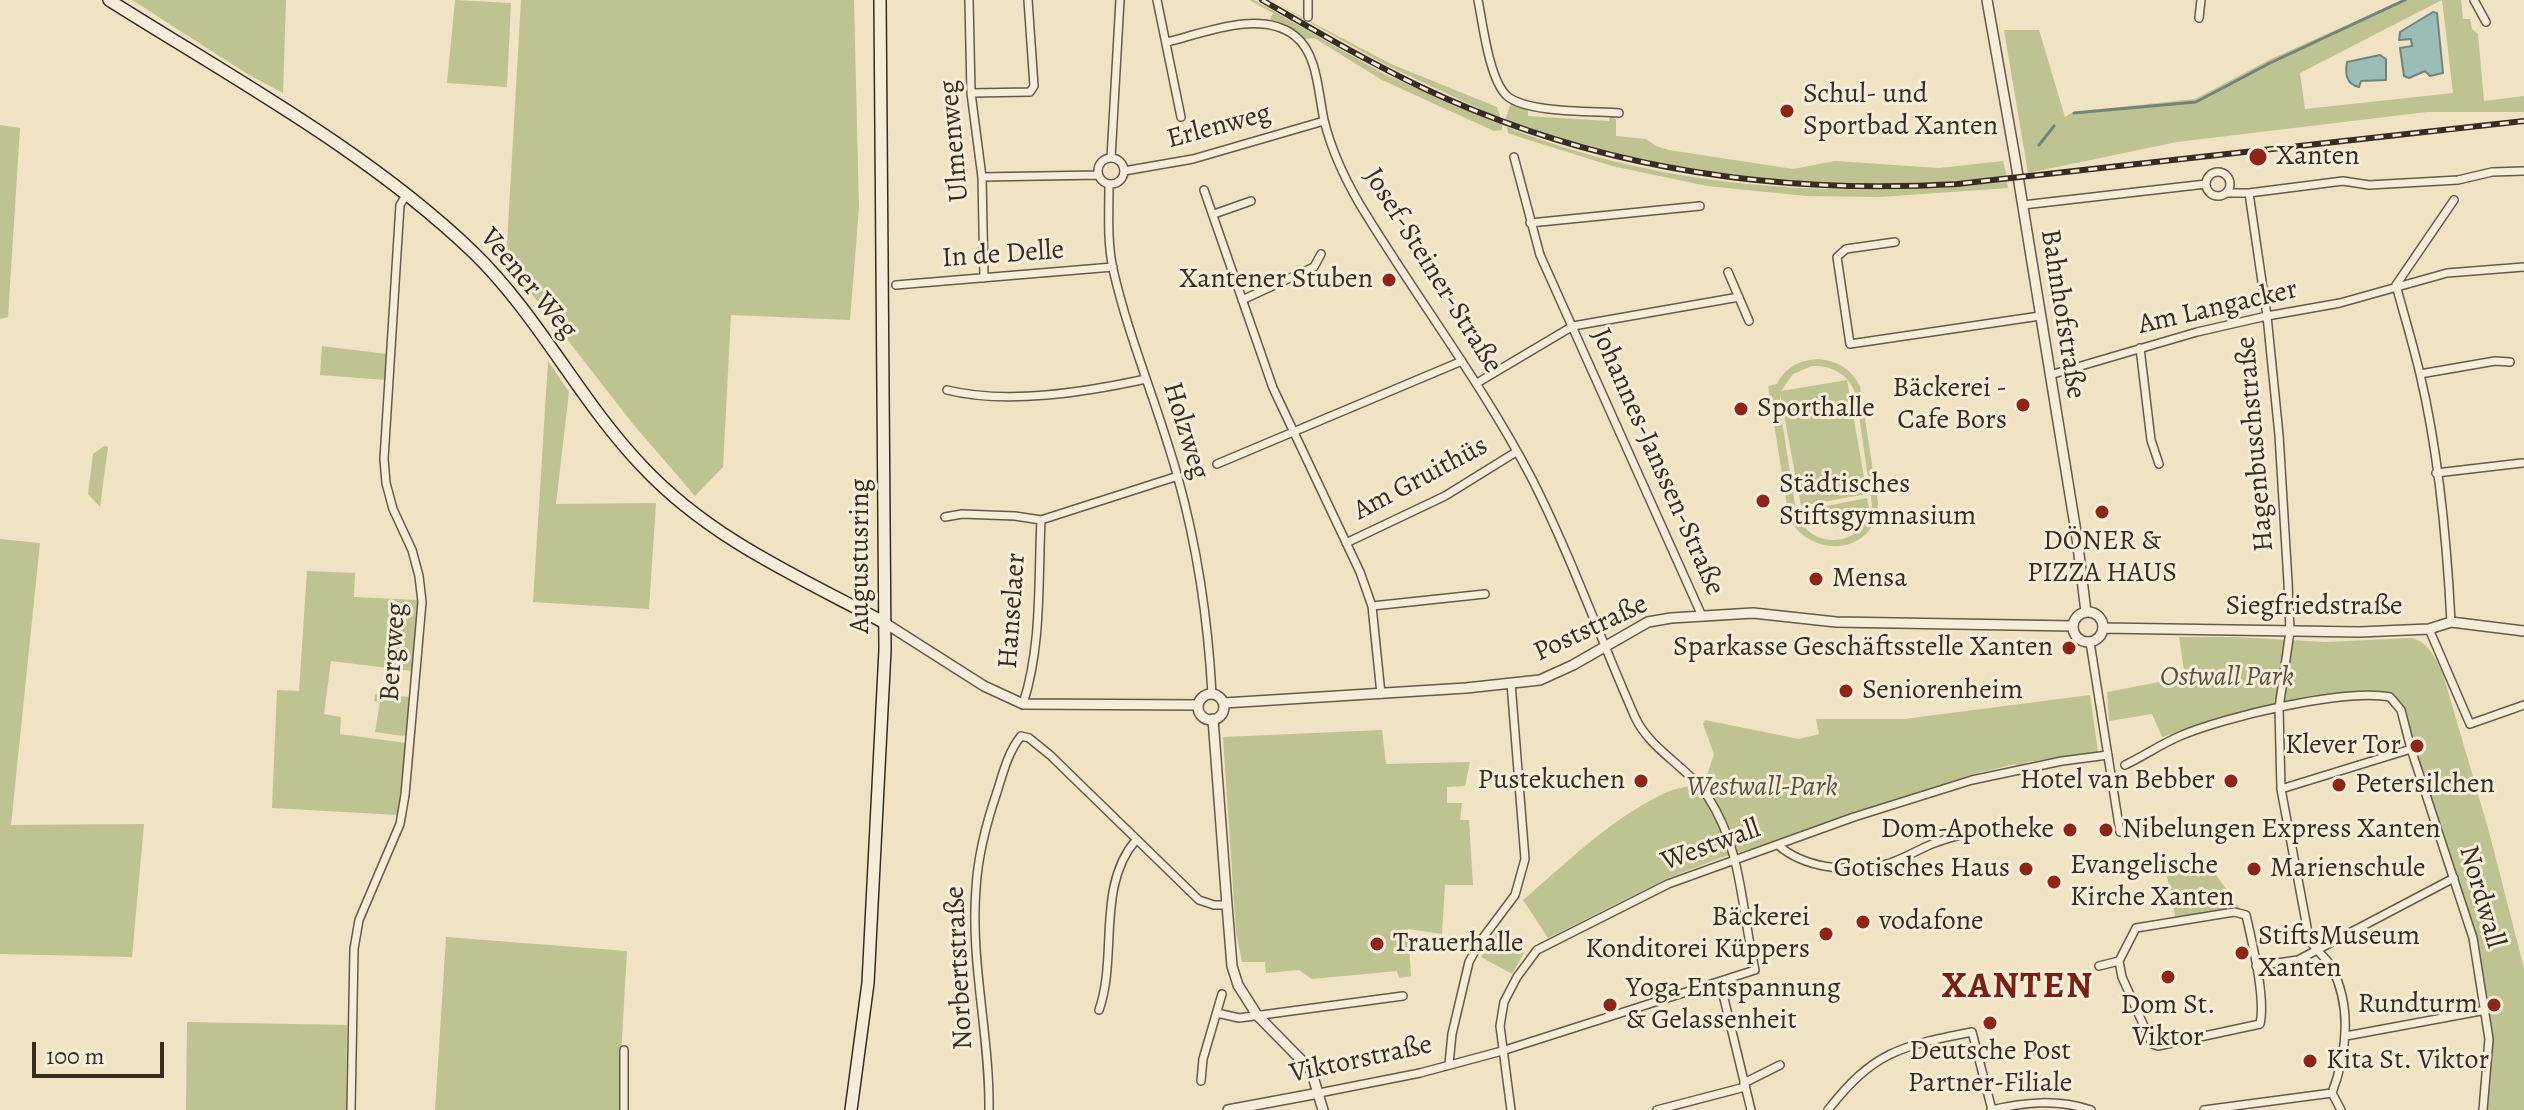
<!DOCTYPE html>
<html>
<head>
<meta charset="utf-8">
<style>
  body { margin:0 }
  #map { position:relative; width:2524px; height:1110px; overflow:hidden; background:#efe3c3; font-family:Alegreya,serif }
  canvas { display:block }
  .scale { position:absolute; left:32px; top:1042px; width:132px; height:36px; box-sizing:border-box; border:4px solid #372c23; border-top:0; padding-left:10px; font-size:24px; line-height:28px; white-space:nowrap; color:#372c23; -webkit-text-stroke:6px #f5edd8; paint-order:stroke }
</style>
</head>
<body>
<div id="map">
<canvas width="2524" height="1110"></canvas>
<div class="scale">100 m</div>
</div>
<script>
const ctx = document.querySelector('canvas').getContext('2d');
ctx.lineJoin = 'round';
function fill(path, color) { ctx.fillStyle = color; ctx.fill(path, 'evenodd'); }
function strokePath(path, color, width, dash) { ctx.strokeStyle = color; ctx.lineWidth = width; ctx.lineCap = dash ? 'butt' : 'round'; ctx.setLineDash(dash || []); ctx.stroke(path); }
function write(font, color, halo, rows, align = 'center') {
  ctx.font = font + ' Alegreya,serif'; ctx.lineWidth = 6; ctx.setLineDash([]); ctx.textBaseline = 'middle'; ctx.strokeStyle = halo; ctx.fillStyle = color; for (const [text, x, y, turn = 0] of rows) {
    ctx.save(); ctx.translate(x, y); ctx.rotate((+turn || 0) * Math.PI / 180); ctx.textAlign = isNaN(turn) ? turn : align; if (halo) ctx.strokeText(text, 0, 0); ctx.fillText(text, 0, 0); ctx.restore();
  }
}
fill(new Path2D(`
  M132,0H286L283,93L249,75Z
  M455,0L511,3L507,87L447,83Z
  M521,0H854L859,208L850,320L731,315L723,467L695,496L633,424L506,261Z
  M1249,0H1254L1384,74L1502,125V130L1494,131L1382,80L1314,38L1305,39L1285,24L1270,20L1273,13Z
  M1270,0L1391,64L1497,107L1501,119L1386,65Z
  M2402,0H2461L2463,19H2470L2472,29L2478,34L2484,101L2524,96V112H2427L2177,142L2028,173L2004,30H2039L2065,117L2073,112L2195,99L2269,60ZM2442,0L2453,93L2305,109L2300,73Z
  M1511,103L1528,109V116L1609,121L1610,114L1613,115L1616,120V136L1646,139L1656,146L1669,150L1793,169L1835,161L1939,168L2003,161L2007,176C1836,196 1667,177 1505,120Z
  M0,125L20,128L8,317L0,319Z
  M1507,127C1664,190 1841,199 2007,182L2008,188L1880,197L1806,196L1707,186L1612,166L1516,136L1508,133Z
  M322,346L387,354L386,380L320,375Z
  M1818,359C1838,361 1851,369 1860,386L1878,503C1877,555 1811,560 1789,518L1768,386L1777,384C1785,367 1800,360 1818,359ZM1812,366C1833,365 1849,375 1856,395L1872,505C1866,548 1808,553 1796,511L1780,408V393L1801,506L1867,494L1847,380L1781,391L1793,374Z
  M548,361L569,392L556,504L656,503L649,609L533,602Z
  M104,446L108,447L100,507L88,494L93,454Z
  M1867,498L1869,508L1804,520L1802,511Z
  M0,539L40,543L11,825L144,824L132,957L0,954Z
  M307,571L355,573L354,597L418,600L412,671L331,661L324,714L341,717L340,734L406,743L398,815L272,808L277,690L299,691Z
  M2179,637H2235L2325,642L2412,638C2429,643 2434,656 2442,671L2488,828L2524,968V1110H2483L2489,1039L2473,938L2401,710L2390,697L2348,694L2178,732L2162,737L2152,714L2109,721L2107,692L2185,677Z
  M375,694L410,697L407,733L403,736L375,732L380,702L374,701Z
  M2090,695L2098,752L2028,762L2019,766L2015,764L1974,774L1776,841L1720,858L1666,879L1548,938L1523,900C1567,863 1610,819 1663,794C1676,787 1692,787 1705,781L1714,754L1703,724L1705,720L1799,739L1819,734L1816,719H1904Z
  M1382,730L1386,764L1470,762L1465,786L1447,787V803H1462L1460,820H1469L1473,885H1445L1442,934L1408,929L1411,976L1399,978L1397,971L1312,979L1299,970L1266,973L1265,962H1242L1236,932L1223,737Z
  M2205,859L2240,909L2176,920L2166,871Z
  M1499,930L1524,953L1512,974L1481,957Z
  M446,937L627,951L621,1056V1110H435Z
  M187,1022L347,1025L346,1110H186Z`), '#bec391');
const water = new Path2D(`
  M2433,12L2437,13L2443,73L2430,76L2425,71L2409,78L2404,76L2400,48L2412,46L2411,39L2399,40L2400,32Z
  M2380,55L2386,59V80L2361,81L2359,87C2346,84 2345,74 2347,62Z`);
fill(water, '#9abdb8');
strokePath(water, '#72837c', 2);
strokePath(new Path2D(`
  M2074,113L2196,102L2270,63L2405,0
  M2039,145L2054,126`), '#72837c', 3);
const minor = new Path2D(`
  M969,0L971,93L982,177L984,278
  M1157,0L1181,117
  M1308,0V17
  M1478,0C1483,25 1489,79 1507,96C1527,113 1592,111 1619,113
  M2474,0L2486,22
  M2199,18L2201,0
  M1167,42C1204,33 1261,9 1295,36C1318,54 1318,93 1324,120C1331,149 1344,177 1359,203C1415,296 1482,383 1532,479C1571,556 1600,638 1635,717C1650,750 1688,767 1708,797C1743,851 1741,909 1755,970L1502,1051L1420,1073L1319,1093
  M971,93L1030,92L1034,86L1028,0
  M1514,157L1540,255L1702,616
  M1111,158L1120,0
  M1098 171a13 13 0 1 1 26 0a13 13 0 1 1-26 0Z
  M1124,171L1193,159L1324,121
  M2206 184a12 12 0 1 1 24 0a12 12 0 1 1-24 0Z
  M982,177L1098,175
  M1109,184C1109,213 1107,241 1113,269C1129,340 1159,408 1178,478C1198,550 1208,620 1212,694
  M1204,190L1273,388L1360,572L1372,606L1381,694
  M2227,193H2249L2343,181L2369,185L2458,180L2492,172L2524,171
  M2249,193L2267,316L2279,435L2288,582L2290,631L2279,708L2281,789L2309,938C2314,951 2326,956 2332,968C2352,1007 2347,1053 2332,1093L2341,1110
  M2023,205L2206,184
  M1214,214L1251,201
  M1530,223L1700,206
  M1895,242L1846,249L1837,257L1850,344L2040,316
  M1728,272L1749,321
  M896,285L1113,267
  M2396,285C2404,315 2413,344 2420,374C2438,450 2447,543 2451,622
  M2396,285L2454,200
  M1242,300L1314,267L1321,254
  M2140,348L2151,440L2159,464
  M2420,374L2495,361L2510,362
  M2050,375L2197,332L2267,316L2340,303L2447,273L2524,267
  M1477,383L1573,326L1739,297
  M947,390C1007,405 1086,392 1146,379
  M1217,464L1462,361
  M2436,473L2522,463
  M945,517L962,514L1015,516L1041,520L1178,476
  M1346,543L1445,496L1516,452
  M1372,606L1485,594
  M2429,629L2470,724L2524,705
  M2090,642L2120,832
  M1023,704C1042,645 1038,582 1041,520
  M2125,765C2144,756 2161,744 2180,736C2224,717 2345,688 2390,697L2401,710L2411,749L2473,938L2489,1039L2483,1110
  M2281,789L2411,749
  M1778,845C1804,868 1846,872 1879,866C1897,863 1915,851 1932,844C1949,837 1968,833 1986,828
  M2234,912L2246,915C2252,942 2266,998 2260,1024L2158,1046L2152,1044L2122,977L2119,961L2136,928Z
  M2099,966L2119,961
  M2256,966L2298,960L2454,878
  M1720,982L1751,1110
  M1099,1010C1118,957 1096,886 1136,840
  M1217,1013L1239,1018L1403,996
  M2346,1036L2486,1010
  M1449,1064L1452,1034L1469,962L1479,943L1515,895L1525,859L1511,683
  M1201,1081L1203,1059L1222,994
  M1744,1083L1780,1065
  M351,1110L354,949L359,920L400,824L405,795L422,602L419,576L412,550L393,509L386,483L384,459L400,205L406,195
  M624,1110V1050
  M989,1110C990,1036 970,962 976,888C978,855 986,824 997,792C1003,773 1008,752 1021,736L1029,738L1050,755L1199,900L1214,905H1227
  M1511,1110L1500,1026L1504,1002L1517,977L1537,950L1668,884L1854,817L1972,780L2062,761L2108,755
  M1657,1110L1745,1087
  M1828,1110C1874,1051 1901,1046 1972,1032L1992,1110
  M1991,1110C2025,1102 2057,1099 2091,1110
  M2204,1110L2332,1093`);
const tertiary = new Path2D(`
  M1987,0L2015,158L2077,538L2086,612
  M2073 627a15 15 0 1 1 30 0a15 15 0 1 1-30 0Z
  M885,623L984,686L1023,704L1198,705
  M2103,628L2359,632L2429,629L2451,622L2524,631
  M1198 707a13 13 0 1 1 26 0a13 13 0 1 1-26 0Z
  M1224,703L1466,688L1540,680L1573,665L1648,622L1671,618L1753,613L1836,622L2073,626
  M1213,719L1227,905L1232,966L1238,985L1257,1015L1311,1070L1323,1110
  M1228,1110L1319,1093`);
const secondary = new Path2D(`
  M109,0C231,77 369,152 473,252C539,316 579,400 642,466C710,539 799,577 885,623
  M851,1110L868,983L885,650L880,0`);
strokePath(minor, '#655a4b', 10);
strokePath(tertiary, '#655a4b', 12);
strokePath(secondary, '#372c23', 14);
strokePath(minor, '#f5edd8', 7);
strokePath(tertiary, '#f5edd8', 9);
strokePath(secondary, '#f5edd8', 11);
const rail = new Path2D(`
  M1262,0C1314,30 1366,61 1421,87C1589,167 1772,195 1957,184L2524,121`);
strokePath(rail, '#372c23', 6);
strokePath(rail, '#f5edd8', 3, [9]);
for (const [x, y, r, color] of [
  [1787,111,8,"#8f2418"],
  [2258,157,10,"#8f2418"],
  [1389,280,8,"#8f2418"],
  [2023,405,8,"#8f2418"],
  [1741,409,8,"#8f2418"],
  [1763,501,8,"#8f2418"],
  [2102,512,8,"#8f2418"],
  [1816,579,8,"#8f2418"],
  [2069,648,8,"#8f2418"],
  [1846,691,8,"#8f2418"],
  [2417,746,8,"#8f2418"],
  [1641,781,8,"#8f2418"],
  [2231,781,8,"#8f2418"],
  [2339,785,8,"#8f2418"],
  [2070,830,8,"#8f2418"],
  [2106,830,8,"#8f2418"],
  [2026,869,8,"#8f2418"],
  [2254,869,8,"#8f2418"],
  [2054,882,8,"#8f2418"],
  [1863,922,8,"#8f2418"],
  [1826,934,8,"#8f2418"],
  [1377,944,8,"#8f2418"],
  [2242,953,8,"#8f2418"],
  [2168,977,8,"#8f2418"],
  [1610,1005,8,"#8f2418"],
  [2494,1005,8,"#8f2418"],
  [1990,1023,8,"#8f2418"],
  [2310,1061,8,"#8f2418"]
]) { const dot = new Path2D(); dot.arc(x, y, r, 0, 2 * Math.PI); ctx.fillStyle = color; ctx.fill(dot); strokePath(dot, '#f5edd8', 3); }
write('28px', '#372c23', '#f5edd8', [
  ["Schul- und",1803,95],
  ["Sportbad Xanten",1803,127],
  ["Xanten",2276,157],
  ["Xantener Stuben",1373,280,"right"],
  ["Bäckerei -",2007,389,"right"],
  ["Cafe Bors",2007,421,"right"],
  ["Sporthalle",1757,409],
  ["Städtisches",1779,485],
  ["Stiftsgymnasium",1779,517],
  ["DÖNER &",2102,542,"center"],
  ["PIZZA HAUS",2102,574,"center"],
  ["Mensa",1832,579],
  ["Sparkasse Geschäftsstelle Xanten",2053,648,"right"],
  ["Seniorenheim",1862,691],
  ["Klever Tor",2401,746,"right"],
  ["Pustekuchen",1625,781,"right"],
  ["Hotel van Bebber",2215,781,"right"],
  ["Petersilchen",2355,785],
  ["Dom-Apotheke",2054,830,"right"],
  ["Nibelungen Express Xanten",2122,830],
  ["Evangelische",2070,866],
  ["Kirche Xanten",2070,898],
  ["Gotisches Haus",2010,869,"right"],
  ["Marienschule",2270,869],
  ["Bäckerei",1810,918,"right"],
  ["Konditorei Küppers",1810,950,"right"],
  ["vodafone",1879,922],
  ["StiftsMuseum",2258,937],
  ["Xanten",2258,969],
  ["Trauerhalle",1393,944],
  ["Yoga Entspannung",1626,989],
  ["& Gelassenheit",1626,1021],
  ["Rundturm",2478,1005,"right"],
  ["Dom St.",2168,1006,"center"],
  ["Viktor",2168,1038,"center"],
  ["Deutsche Post",1990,1052,"center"],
  ["Partner-Filiale",1990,1084,"center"],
  ["Kita St. Viktor",2326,1061]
], 'left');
write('28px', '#372c23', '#f5edd8', [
  ["Erlenweg",1219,127,-15],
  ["Ulmenweg",955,141,-95],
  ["In de Delle",1003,255,-4],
  ["Josef-Steiner-Straße",1432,271,58],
  ["Veener Weg",528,284,50],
  ["Am Langacker",2218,308,-13],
  ["Bahnhofstraße",2062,314,81],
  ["Holzweg",1185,431,73],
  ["Hagenbuschstraße",2256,444,-95],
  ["Johannes-Janssen-Straße",1657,462,66],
  ["Am Gruithüs",1421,479,-28],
  ["Augustusring",861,556,-90],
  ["Siegfriedstraße",2314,607],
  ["Hanselaer",1013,611,-86],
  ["Poststraße",1591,629,-25],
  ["Bergweg",394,652,-86],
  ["Westwall",1711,846,-20],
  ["Nordwall",2481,897,74],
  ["Norbertstraße",960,968,-93],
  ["Viktorstraße",1361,1060,-12]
]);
write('italic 28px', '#59523e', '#f5edd8', [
  ["Ostwall Park",2227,678],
  ["Westwall-Park",1762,788]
]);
ctx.letterSpacing = '2px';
write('bold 36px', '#7a1f14', '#f5edd8', [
  ["XANTEN",2018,988]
]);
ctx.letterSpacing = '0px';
</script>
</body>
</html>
